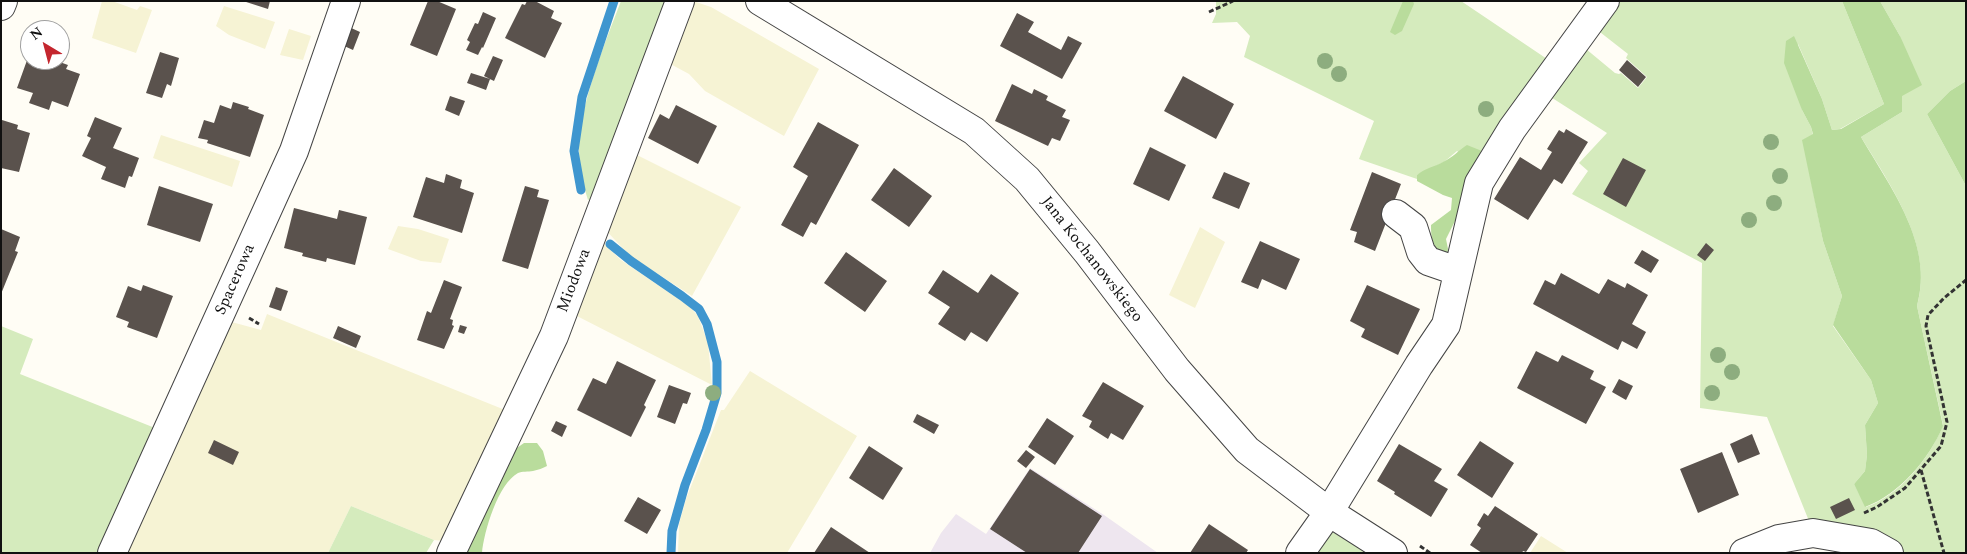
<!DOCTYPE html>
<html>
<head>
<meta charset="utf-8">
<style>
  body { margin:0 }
  #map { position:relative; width:1967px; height:554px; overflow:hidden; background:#fffdf5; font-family:Spectral,serif }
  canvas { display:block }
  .frame { position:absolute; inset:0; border:2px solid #111; pointer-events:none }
  .north { position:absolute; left:20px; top:20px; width:50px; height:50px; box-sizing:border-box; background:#fff; border:1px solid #a0a0a0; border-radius:50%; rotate:323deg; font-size:14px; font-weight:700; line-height:20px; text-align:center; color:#111 }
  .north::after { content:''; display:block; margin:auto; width:18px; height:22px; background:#c4262e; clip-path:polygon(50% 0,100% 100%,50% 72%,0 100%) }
</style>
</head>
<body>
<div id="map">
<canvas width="1967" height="554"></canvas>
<div class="frame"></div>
<div class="north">N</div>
</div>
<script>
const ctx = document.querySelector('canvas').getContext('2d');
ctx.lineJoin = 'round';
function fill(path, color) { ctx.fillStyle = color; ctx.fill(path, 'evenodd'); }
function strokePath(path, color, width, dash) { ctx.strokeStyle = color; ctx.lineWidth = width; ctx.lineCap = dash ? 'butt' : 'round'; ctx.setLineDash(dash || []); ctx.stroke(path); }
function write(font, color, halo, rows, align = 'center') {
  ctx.font = font + ' Spectral,serif'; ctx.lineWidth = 5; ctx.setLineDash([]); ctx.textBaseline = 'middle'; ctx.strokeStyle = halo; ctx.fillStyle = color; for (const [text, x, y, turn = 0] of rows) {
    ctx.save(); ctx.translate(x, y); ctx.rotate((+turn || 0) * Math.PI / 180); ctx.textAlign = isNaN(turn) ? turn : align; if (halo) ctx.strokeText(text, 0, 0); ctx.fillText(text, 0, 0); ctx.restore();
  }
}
fill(new Path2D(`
  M1030,468L1104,515L1158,553H930L941,533L956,514L986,534Z`), '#eee6ef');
fill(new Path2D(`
  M102,1H112L137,10L140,6L152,10L136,53L92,38Z
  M687,1H693L711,7L819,69L784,136L705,91L689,74L663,60Z
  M224,6L275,22L265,49L229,35L216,26Z
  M289,29L311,36L303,60L280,55Z
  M161,135L240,161L232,187L153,158Z
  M627,150L741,207L692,296L630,256L600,224Z
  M398,226L418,229L449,239L441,263L421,261L388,249Z
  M1200,227L1225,242L1195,308L1169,295Z
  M598,238L621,260L689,306L698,316L708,343L712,385L573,314Z
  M267,314L510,412L443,541L434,540L351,506L328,553H118L228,321L261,330Z
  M750,371L857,436L787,553H678L679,524L686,499L721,410H724Z
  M1541,536L1568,553H1530Z`), '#f6f3d4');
fill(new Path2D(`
  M621,1H670L590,199L588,200C583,184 579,167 579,150C578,109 606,40 621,1Z
  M1216,1H1461L1553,63L1481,171L1457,151L1444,162L1417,175V179L1359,159L1374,121L1244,57L1250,36L1237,22L1212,23L1216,14Z
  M1611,1H1842L1884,104L1840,129L1832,130L1822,99L1798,44L1802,110L1811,127L1813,135L1803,140L1823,241L1842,296L1833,326L1871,380L1878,403L1865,425L1867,455L1865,471L1854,484L1866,507C1900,495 1930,458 1943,425L1917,306C1935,247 1890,185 1861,137L1902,112L1900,36L1880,1H1966V81L1950,91L1927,114L1966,186V553H1896L1809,521L1767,417L1700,408L1702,263L1572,194L1588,171L1579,163L1607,133L1546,94L1580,44L1615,73L1619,74L1621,73L1638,88L1647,77L1626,58L1628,54L1596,29Z
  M1,326L33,339L20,374L160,430L103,553H1Z
  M351,506L434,540L426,553H328Z
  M1326,528L1367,553H1308Z`), '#d5ebbd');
fill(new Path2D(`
  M1403,1H1413L1414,4L1402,31L1395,35L1390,32Z
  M1842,1H1880L1900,36L1922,85L1902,96V112L1861,137C1890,187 1935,245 1917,306L1943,426C1929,459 1900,494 1865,507L1854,484L1865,471L1867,455L1865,425L1878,403L1871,380L1833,325L1842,296L1823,241L1802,140L1813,134L1811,127L1802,110L1784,63L1786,41L1794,36L1822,99L1832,130L1841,129L1884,104Z
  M1966,81V186L1927,114L1950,91Z
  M1467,145L1482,151L1462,212L1455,221L1446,239L1448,249L1447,256C1433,249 1431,241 1431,225L1451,210L1452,198L1443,195L1417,181V175C1425,168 1434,167 1443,162C1452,158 1459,150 1467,145Z
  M524,443H537L543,451L547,466C543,468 538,470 533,471C528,472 522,471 518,473C498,484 484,531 482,553H463L514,450Z`), '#b9dc9c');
strokePath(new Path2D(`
  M581,190L574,151L582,97L614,1
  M610,244L631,261L682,296L699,309L707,324L717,362V393L706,430L685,485L672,531L671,553`), '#3f96cf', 9);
fill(new Path2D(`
  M243,1H270L268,9Z
  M428,1H437L456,9L437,56L410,45Z
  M527,1H535L554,11L551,18L562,23L545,58L505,38L522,4L525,5Z
  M483,12L496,18L483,48L482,47L478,55L466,50L470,42L467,40L475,23L478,24Z
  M1017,13L1034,22L1028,32L1061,50L1068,36L1082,43L1062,79L1000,46Z
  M349,27L360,32L353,50L342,45Z
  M30,52V60H54L68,65L66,69L80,74L68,107L52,101L49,110L29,103L33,93L17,88Z
  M160,52L179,58L171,86L167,84L162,98L146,93Z
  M493,56L503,60L494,81L484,76Z
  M1627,60L1646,77L1638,87L1619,70Z
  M471,73L490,79L486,90L467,83Z
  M1183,76L1234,104L1216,139L1164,111Z
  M1012,84L1032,94L1034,89L1048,96L1046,100L1066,110L1062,117L1070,120L1060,141L1052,138L1048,146L995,121Z
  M450,96L465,101L459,116L445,110Z
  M233,102L249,107L248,109L264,115L250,157L207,143L208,140L198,138L204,120L214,123L220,105L231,109Z
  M676,105L717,126L698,164L648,138L660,114L669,119Z
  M95,117L122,128L113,148L139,158L132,177L129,176L125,188L101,179L106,167L82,156L91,138L87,136Z
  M2,120L18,125L17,129L30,133L19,172L1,168Z
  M818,122L859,145L816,225L811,222L803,237L781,225L808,176L793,167Z
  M1566,129L1588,142L1562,184L1554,179L1528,220L1494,199L1520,157L1541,170L1552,152L1547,149L1559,130L1564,133Z
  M1150,147L1186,165L1169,201L1133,184Z
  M1623,158L1646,170L1626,207L1603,194Z
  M894,168L932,196L909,227L871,200Z
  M1224,172L1250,183L1239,209L1212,198Z
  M1372,172L1401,184L1375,251L1354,242L1357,232L1350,230Z
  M446,174L462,180L460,188L474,193L462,233L413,217L426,177L444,183Z
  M159,186L213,204L200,242L147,225Z
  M525,186L539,190L537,197L549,200L528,269L502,261Z
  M294,208L337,219L339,210L367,217L355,265L327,258L326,262L302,256L303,253L284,248Z
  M1,229L20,237L15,251L18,252L1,294Z
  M1260,241L1300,259L1286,290L1262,279L1258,289L1241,282Z
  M1706,243L1714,250L1705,261L1697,255Z
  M1642,250L1659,260L1651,273L1634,263Z
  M846,252L887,281L865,312L824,283Z
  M943,270L978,293L991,274L1019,293L987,342L971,332L965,341L938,324L950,307L928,293Z
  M1561,273L1599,294L1608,279L1625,288L1627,283L1648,295L1632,324L1646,332L1637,349L1622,341L1618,350L1533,304L1545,280L1555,285Z
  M444,280L462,287L450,319L453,320L452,325L454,326L444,349L417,340L427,311L431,313Z
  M143,285L173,296L157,338L127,327L129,322L116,317L128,286L141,291Z
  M1367,285L1420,309L1398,355L1361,337L1365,329L1350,321Z
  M276,287L288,291L281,311L269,307Z
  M460,325L467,327L464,334L458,332Z
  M338,326L361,336L356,348L333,338Z
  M1536,351L1558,362L1562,355L1594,371L1590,379L1606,387L1586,424L1517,388Z
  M617,361L656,380L644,405L646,407L631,437L577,410L593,378L606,384Z
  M1619,379L1633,386L1626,400L1612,392Z
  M1103,382L1144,406L1123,440L1111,433L1108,439L1089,427L1092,421L1082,416Z
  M669,385L691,393L687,404L683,403L675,424L657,417Z
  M917,414L939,425L934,434L913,422Z
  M1047,418L1074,436L1055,465L1028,447Z
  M556,421L567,426L562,437L551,431Z
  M1752,434L1760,454L1738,463L1730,444Z
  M214,440L239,452L233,465L208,453Z
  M1480,441L1514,463L1492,498L1457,475Z
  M1399,444L1442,469L1434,481L1448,489L1431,517L1394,494L1395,492L1377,481Z
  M869,446L903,468L883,500L849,478Z
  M1026,450L1035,457L1026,468L1017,461Z
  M1722,452L1739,495L1698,513L1680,469Z
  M1030,469L1102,516L1078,553H1027L990,529Z
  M638,497L661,510L647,534L624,521Z
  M1849,498L1855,510L1836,519L1830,507Z
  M1495,506L1538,534L1526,552L1523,551L1522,553H1482L1470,545L1481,528L1477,525L1484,513L1488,516Z
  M1209,524L1248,550L1246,553H1190Z
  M831,527L870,553H814Z`), '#5a524d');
const minor = new Path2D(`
  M760,1L974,131L1027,179L1087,252L1177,370L1247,450L1329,512L1393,553
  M1,6L3,1
  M1396,214L1413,227L1421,252L1428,261L1457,271
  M112,553L294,151L346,1
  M451,553L554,336L680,1
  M1300,553L1329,512L1419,365L1446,325L1479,183L1512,129L1605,1
  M1744,553L1779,539L1813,533L1871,543L1889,553`);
strokePath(minor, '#444', 30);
strokePath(new Path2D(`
  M1209,12L1233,1
  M249,318L259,324
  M1921,470L1944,553
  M1864,513L1877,507L1905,488L1941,446L1947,422L1926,326L1928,315L1944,298L1966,280
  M1420,546L1430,553`), '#333', 3, [5, 2.5]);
strokePath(minor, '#fff', 28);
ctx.fillStyle = '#8dad7f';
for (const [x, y] of [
  [1325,61],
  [1339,74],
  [1486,109],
  [1771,142],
  [1780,176],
  [1774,203],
  [1749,220],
  [1718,355],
  [1732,372],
  [713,393],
  [1712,393]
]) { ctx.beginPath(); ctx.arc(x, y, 8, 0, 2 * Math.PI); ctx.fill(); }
write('16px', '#111', '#fff', [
  ["Jana Kochanowskiego",1091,260,52],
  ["Spacerowa",236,280,-66],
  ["Miodowa",575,281,-69]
]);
</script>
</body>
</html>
